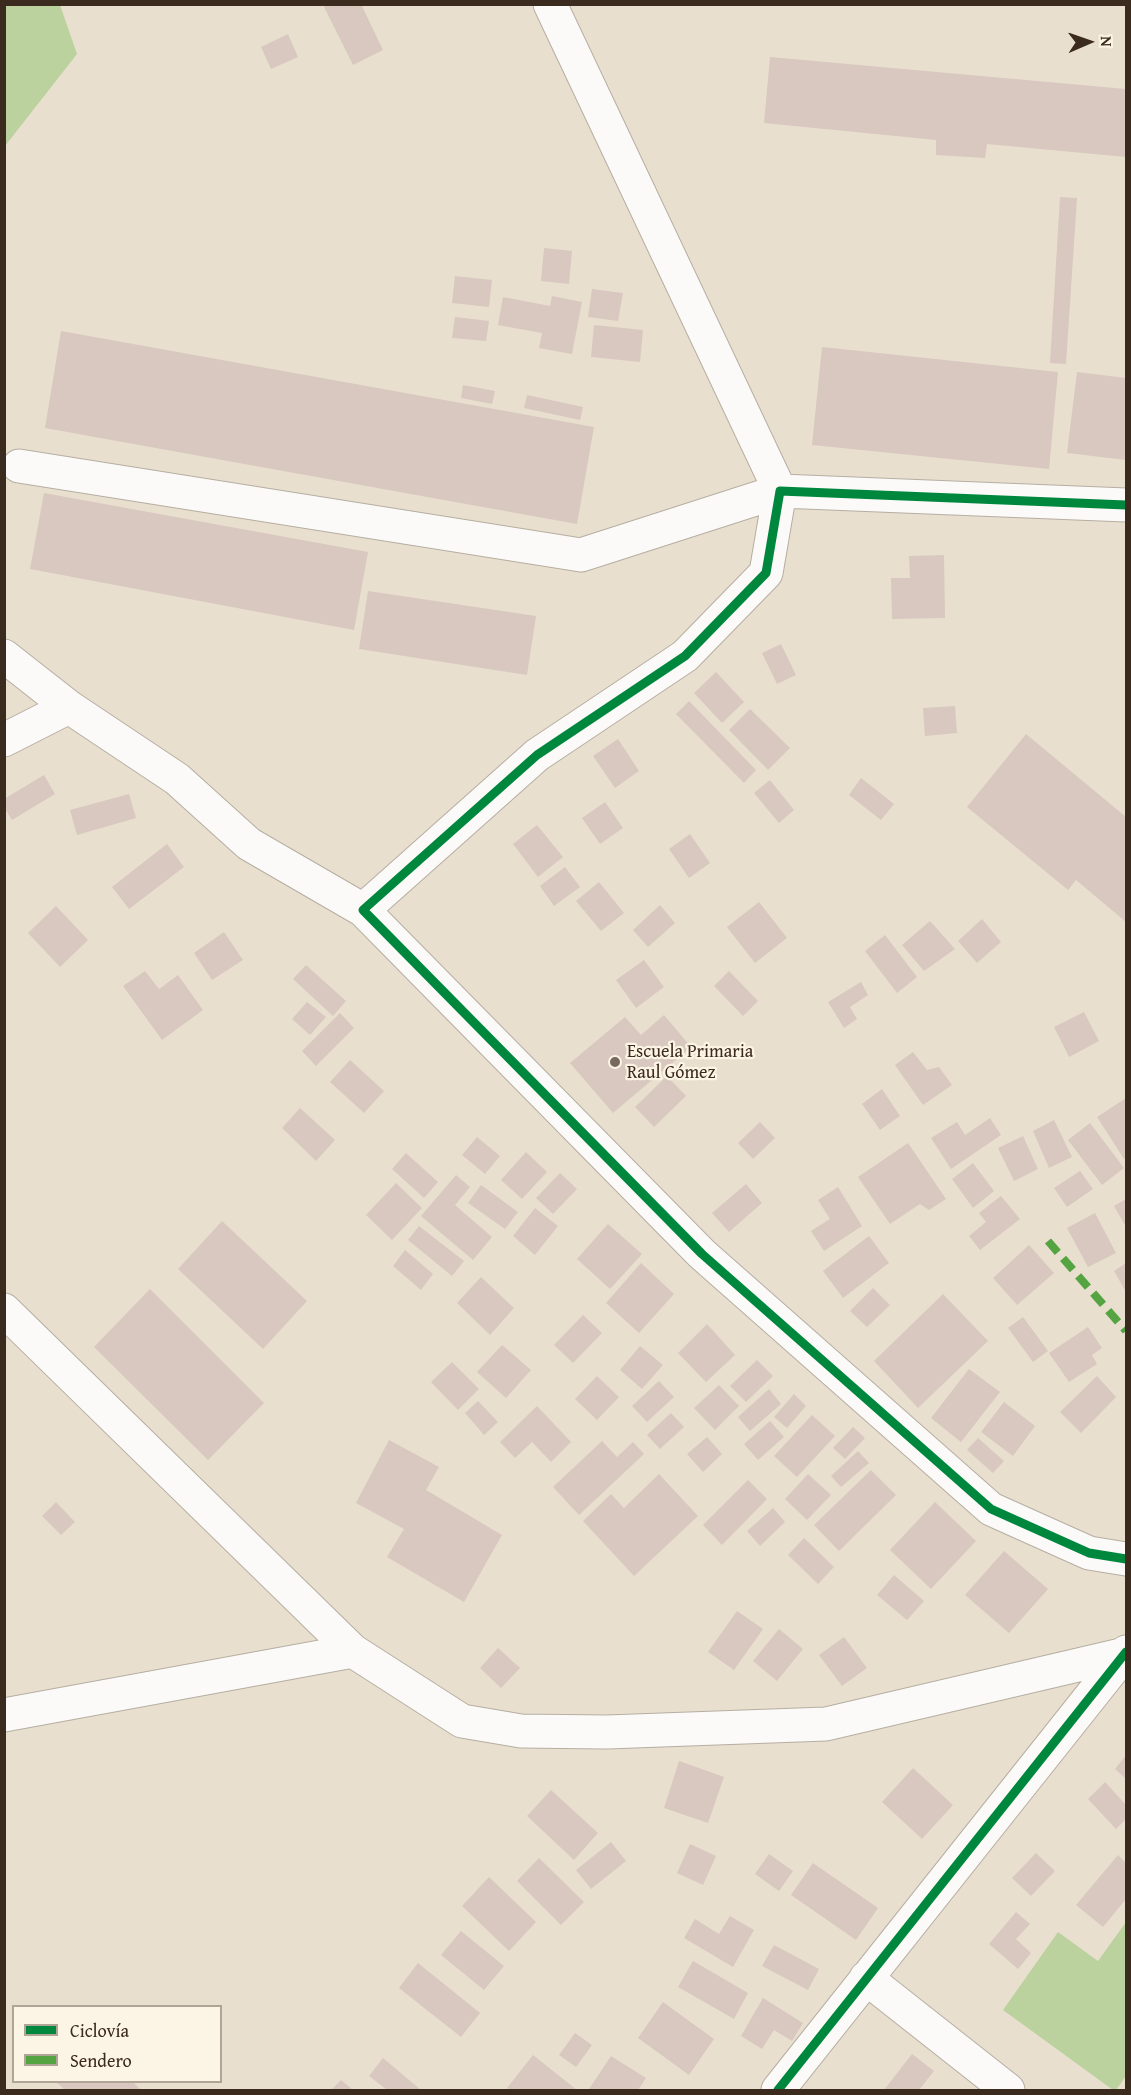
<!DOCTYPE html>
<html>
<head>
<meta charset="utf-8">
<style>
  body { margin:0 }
  #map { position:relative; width:1131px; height:2095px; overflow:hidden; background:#e9dfcf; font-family:"Gentium Book Plus",serif }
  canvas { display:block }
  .frame { position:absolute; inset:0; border:6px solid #3b2a1e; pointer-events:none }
  .legend { position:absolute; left:12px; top:2005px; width:210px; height:78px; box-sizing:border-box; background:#fcf5e5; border:2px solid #afa495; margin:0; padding:8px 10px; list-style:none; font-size:18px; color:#3b2a1e }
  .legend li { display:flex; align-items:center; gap:12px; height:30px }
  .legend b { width:30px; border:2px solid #afa495 }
  .north { position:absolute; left:1059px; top:12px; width:60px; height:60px; -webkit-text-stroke:4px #fcf5e5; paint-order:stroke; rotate:88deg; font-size:16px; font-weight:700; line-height:24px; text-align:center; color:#3b2a1e }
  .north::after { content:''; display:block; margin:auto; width:21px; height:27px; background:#3b2a1e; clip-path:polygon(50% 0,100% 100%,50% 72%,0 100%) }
</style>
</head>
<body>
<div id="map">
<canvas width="1131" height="2095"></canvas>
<div class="frame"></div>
<ul class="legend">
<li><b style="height:8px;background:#00873e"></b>Ciclovía</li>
<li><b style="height:8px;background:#54a441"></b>Sendero</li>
</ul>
<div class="north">N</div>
</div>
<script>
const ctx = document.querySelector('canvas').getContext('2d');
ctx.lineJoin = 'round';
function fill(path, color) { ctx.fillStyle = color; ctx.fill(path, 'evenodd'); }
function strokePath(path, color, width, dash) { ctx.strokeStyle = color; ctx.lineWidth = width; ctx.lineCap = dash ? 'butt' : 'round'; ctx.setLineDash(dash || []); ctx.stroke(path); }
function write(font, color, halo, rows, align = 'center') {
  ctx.font = font + ' "Gentium Book Plus",serif'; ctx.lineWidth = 4.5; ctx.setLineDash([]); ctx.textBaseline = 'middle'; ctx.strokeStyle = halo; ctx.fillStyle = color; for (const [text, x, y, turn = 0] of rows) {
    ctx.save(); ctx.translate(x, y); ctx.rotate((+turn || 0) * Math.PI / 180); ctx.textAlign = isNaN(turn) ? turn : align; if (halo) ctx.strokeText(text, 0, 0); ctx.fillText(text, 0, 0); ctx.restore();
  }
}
fill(new Path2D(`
  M5,4L60,5L77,54L5,146Z
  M1126,1922V2076L1116,2090H1113L1003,2010L1058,1932L1098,1961Z`), '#bbd29f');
fill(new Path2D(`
  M328,4H361L383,50L353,65L324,7Z
  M288,34L298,57L271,69L261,47Z
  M770,57L1126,89V157L987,144L985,158L936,155V140L764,123Z
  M1060,197L1077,198L1066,364L1050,363Z
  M544,248L572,251L569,284L541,281Z
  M455,276L492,280L489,307L452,303Z
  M592,289L623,293L618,321L588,317Z
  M552,296L582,302L572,354L539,348L542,333L498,325L503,297L550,306Z
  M455,317L489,321L486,341L452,338Z
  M594,325L643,330L640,362L591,357Z
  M61,331L594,427L577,524L45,428Z
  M822,347L1058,372L1049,469L812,445Z
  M1077,372L1126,378V460L1067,453Z
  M463,385L495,391L492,404L461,398Z
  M527,395L583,407L580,420L524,408Z
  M44,493L368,552L354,630L30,569Z
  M944,555L945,618L892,619L891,578H910L909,556Z
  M368,591L536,616L527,675L359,649Z
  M781,644L796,675L777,684L762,653Z
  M716,672L744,702L722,723L694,693Z
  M689,701L756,770L744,783L676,714Z
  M955,706L957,733L925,736L923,708Z
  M750,709L790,748L768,770L729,730Z
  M1026,734L1126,817V922L1076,880L1068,890L967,807Z
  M618,739L639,771L615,788L593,756Z
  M44,775L55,794L12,820L4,807V799Z
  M861,778L894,804L881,820L849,795Z
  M770,780L794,810L779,823L754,793Z
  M129,794L136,818L77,835L70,810Z
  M605,802L623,828L600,844L582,818Z
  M537,825L563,857L538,877L513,844Z
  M690,834L710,863L689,878L669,849Z
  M167,844L184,867L129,909L112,887Z
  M565,867L580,887L554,906L540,886Z
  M599,882L624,913L601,931L576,901Z
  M759,902L787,938L755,963L727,927Z
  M660,905L675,923L648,947L633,930Z
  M56,906L88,940L60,967L28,933Z
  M982,919L1001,942L977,963L958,941Z
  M930,921L955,949L924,971L902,945Z
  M224,932L243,960L212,980L194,953Z
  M885,935L917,977L897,993L865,951Z
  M644,960L664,987L636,1008L616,980Z
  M306,965L346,1001L333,1016L293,979Z
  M145,971L159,989L178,975L203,1010L162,1040L123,986Z
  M729,971L758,1001L743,1016L714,986Z
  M861,982L868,995L850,1007L857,1019L844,1028L828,1002Z
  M307,1002L326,1017L310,1035L292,1019Z
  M1084,1012L1099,1041L1069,1057L1054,1027Z
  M340,1013L354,1028L316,1066L302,1051Z
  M664,1015L691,1047L613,1113L570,1063L625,1017L641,1035Z
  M913,1052L927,1070L939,1067L952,1085L923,1105L895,1065Z
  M350,1060L384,1091L364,1113L330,1082Z
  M667,1076L686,1096L654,1127L635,1107Z
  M882,1089L900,1116L880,1130L862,1104Z
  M1126,1098V1158L1124,1159L1097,1117Z
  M300,1108L335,1140L316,1161L282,1128Z
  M990,1118L1001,1135L951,1169L931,1138L957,1122L965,1135Z
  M1054,1120L1072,1157L1049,1168L1033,1131Z
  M760,1122L775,1138L753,1159L738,1143Z
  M1090,1123L1124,1168L1102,1185L1068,1140Z
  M1023,1136L1038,1169L1014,1181L998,1148Z
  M477,1137L500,1156L485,1174L462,1155Z
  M908,1143L946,1199L929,1210L920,1204L890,1224L858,1177Z
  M526,1152L547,1172L522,1199L501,1180Z
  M406,1153L438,1182L424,1198L392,1169Z
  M973,1163L994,1191L973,1208L952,1179Z
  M1080,1171L1093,1189L1067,1207L1054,1188Z
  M560,1173L577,1189L553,1214L536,1198Z
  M456,1175L470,1187L455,1205L492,1237L473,1260L421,1216Z
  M396,1183L422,1208L392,1240L366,1215Z
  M746,1184L762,1203L729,1232L712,1213Z
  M481,1185L518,1212L505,1229L468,1203Z
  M838,1187L862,1226L824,1251L811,1231L830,1219L818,1200Z
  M1001,1196L1020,1219L980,1250L969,1236L986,1222L979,1213Z
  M1126,1199V1227L1114,1206Z
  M535,1208L558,1226L535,1255L513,1236Z
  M1095,1213L1116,1253L1088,1267L1067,1228Z
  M222,1221L307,1301L263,1349L178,1269Z
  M608,1224L642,1254L610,1289L577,1259Z
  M419,1226L464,1261L452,1276L408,1240Z
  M869,1236L889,1263L843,1298L823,1271Z
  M1029,1245L1054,1273L1017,1305L993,1278Z
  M405,1250L433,1274L421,1290L393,1266Z
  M641,1263L674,1294L639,1333L606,1303Z
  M1126,1263V1292L1114,1271Z
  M481,1277L514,1308L490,1335L457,1303Z
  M873,1288L890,1305L867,1327L850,1311Z
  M150,1289L264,1403L208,1460L94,1347Z
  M943,1294L988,1341L918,1408L874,1361Z
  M583,1315L602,1333L573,1363L554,1345Z
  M1023,1317L1048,1351L1033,1362L1008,1328Z
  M707,1324L735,1355L706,1382L678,1353Z
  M1088,1327L1102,1348L1092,1355L1097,1364L1069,1382L1049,1353Z
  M502,1345L531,1370L506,1398L477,1372Z
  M640,1346L663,1365L642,1389L620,1370Z
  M757,1360L773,1376L746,1402L730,1386Z
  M452,1362L479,1389L458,1410L431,1382Z
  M969,1369L1000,1392L961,1442L931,1418Z
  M597,1376L619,1397L597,1420L575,1399Z
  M1097,1376L1116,1397L1081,1433L1060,1412Z
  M659,1381L674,1397L647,1422L632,1406Z
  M719,1385L739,1406L715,1430L694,1408Z
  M769,1389L781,1404L750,1431L738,1417Z
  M794,1394L806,1406L787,1428L774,1417Z
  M478,1401L498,1422L484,1435L465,1413Z
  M1004,1402L1035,1426L1013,1456L981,1432Z
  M537,1406L571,1442L551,1462L532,1442L515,1458L500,1442Z
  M671,1413L684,1427L660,1449L647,1435Z
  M812,1415L835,1436L797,1477L774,1456Z
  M770,1421L784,1437L758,1460L744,1444Z
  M853,1427L865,1438L845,1459L833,1448Z
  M707,1437L722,1454L703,1472L687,1454Z
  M978,1438L1004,1461L993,1473L967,1450Z
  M389,1440L439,1467L426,1490L502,1535L464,1602L387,1557L404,1529L356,1503Z
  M602,1441L617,1457L633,1442L644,1454L579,1515L553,1487Z
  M858,1451L869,1463L841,1487L831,1476Z
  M871,1470L896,1495L839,1551L814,1525Z
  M659,1474L698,1516L634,1576L583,1521L611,1494L624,1508Z
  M808,1474L831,1495L807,1520L785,1499Z
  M748,1480L767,1499L722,1545L703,1525Z
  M56,1502L75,1522L61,1535L42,1516Z
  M935,1502L976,1541L931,1589L890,1550Z
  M773,1508L785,1522L760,1546L747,1531Z
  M804,1538L834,1567L818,1584L788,1555Z
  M1004,1551L1048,1589L1009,1633L965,1595Z
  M894,1575L924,1601L907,1620L877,1595Z
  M737,1611L763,1629L734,1670L708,1652Z
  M779,1629L803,1649L777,1681L753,1661Z
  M844,1637L867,1668L842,1686L819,1655Z
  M498,1648L520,1668L501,1688L480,1668Z
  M1126,1755V1779L1115,1769Z
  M679,1761L724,1777L708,1823L664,1808Z
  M913,1768L953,1805L922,1839L882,1802Z
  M1105,1782L1126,1805V1819L1116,1829L1088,1799Z
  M551,1790L598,1833L574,1860L527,1816Z
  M611,1842L626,1861L591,1889L576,1870Z
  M690,1844L716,1856L703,1885L677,1873Z
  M1036,1853L1055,1871L1031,1896L1012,1878Z
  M769,1854L793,1871L779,1891L755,1874Z
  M1118,1855L1126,1863V1899L1103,1927L1076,1905Z
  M539,1858L584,1902L561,1925L517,1881Z
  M813,1863L878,1908L856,1940L791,1895Z
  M489,1877L536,1922L509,1951L462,1906Z
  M1016,1912L1030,1924L1016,1939L1031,1953L1018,1969L989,1944Z
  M730,1916L754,1930L733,1967L684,1938L695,1919L719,1934Z
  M461,1931L504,1966L484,1990L441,1955Z
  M774,1945L819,1969L808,1990L762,1966Z
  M693,1961L748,1993L734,2019L678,1987Z
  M418,1963L480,2013L461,2037L399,1988Z
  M763,1998L803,2023L792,2041L774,2030L762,2049L741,2036Z
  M663,2002L714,2039L689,2075L638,2038Z
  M575,2033L592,2045L576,2067L559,2055Z
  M912,2054L934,2071L919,2090H884Z
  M533,2055L577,2090H509L507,2088Z
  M611,2056L646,2078L638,2090L589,2089Z
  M383,2058L421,2090H387L369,2076Z
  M341,2080L353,2090H331Z
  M56,2082H133L141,2090H65Z`), '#d8c8bf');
const minor = new Path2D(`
  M19,466L581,555L780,491L550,4
  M1126,505L780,491L766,573L685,656L537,755L363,910L702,1254L991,1509L1089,1553L1126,1559
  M4,656L69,707L177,779L249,844L363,910
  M4,740L69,707
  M4,1310L353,1651L462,1721L521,1731L607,1732L826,1724L1125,1654
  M4,1715L353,1651
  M866,1978L1008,2090
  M778,2090L1126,1652`);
strokePath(minor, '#b5aea2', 35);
strokePath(minor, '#fcfaf8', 33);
strokePath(new Path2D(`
  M1048,1241L1126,1331`), '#54a441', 8, [15, 8]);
strokePath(new Path2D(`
  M1126,505L780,491L766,573L685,656L537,755L363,910L702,1254L991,1509L1089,1553L1126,1559
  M778,2090L1126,1652`), '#00873e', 9);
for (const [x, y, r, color] of [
  [615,1062,6,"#78695c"]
]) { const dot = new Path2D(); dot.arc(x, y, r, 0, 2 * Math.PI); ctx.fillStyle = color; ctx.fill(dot); strokePath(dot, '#fcf5e5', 2); }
write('18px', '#3b2a1e', '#fcf5e5', [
  ["Escuela Primaria",627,1052],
  ["Raul Gómez",627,1073]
], 'left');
</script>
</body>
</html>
